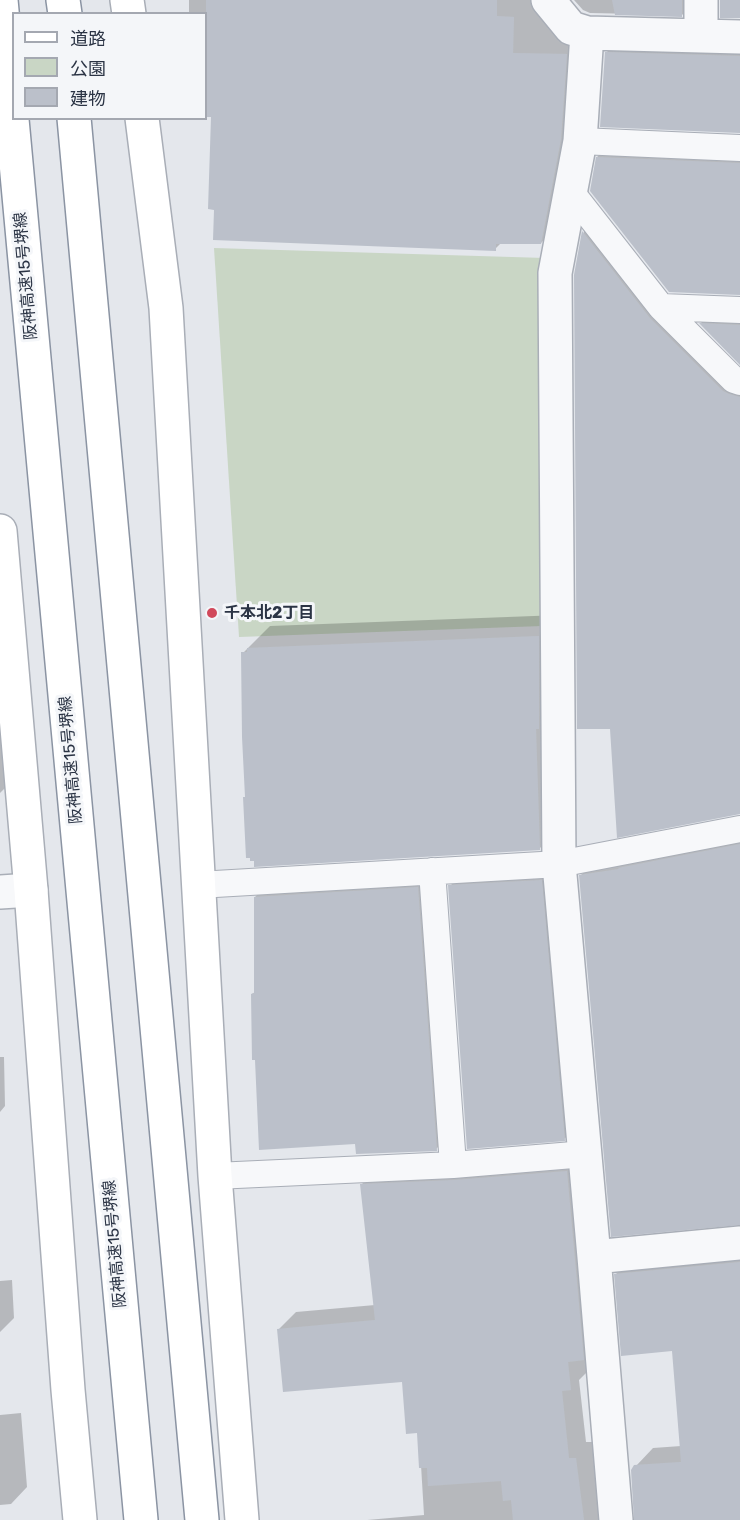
<!DOCTYPE html>
<html>
<head>
<meta charset="utf-8">
<style>
  body { margin:0 }
  #map { position:relative; width:740px; height:1520px; overflow:hidden; background:#e4e7ec; font-family:Rubik,"Noto Sans JP",sans-serif }
  canvas { display:block }
  .legend { position:absolute; left:12px; top:12px; width:195px; height:108px; box-sizing:border-box; background:#f4f6f9; border:2px solid #a4a8b1; margin:0; padding:8px 10px; list-style:none; font-size:18px; color:#2b3445 }
  .legend li { display:flex; align-items:center; gap:12px; height:30px }
  .legend b { width:30px; border:2px solid #a4a8b1 }
</style>
</head>
<body>
<div id="map">
<canvas width="740" height="1520"></canvas>
<ul class="legend">
<li><b style="height:8px;background:#fff"></b>道路</li>
<li><b style="height:16px;background:#c9d6c5"></b>公園</li>
<li><b style="height:16px;background:#bbc0ca"></b>建物</li>
</ul>
</div>
<script>
const ctx = document.querySelector('canvas').getContext('2d');
ctx.lineJoin = 'round';
function fill(path, color) { ctx.fillStyle = color; ctx.fill(path, 'evenodd'); }
function strokePath(path, color, width, dash) { ctx.strokeStyle = color; ctx.lineWidth = width; ctx.lineCap = dash ? 'butt' : 'round'; ctx.setLineDash(dash || []); ctx.stroke(path); }
function write(font, color, halo, rows, align = 'center') {
  ctx.font = font + ' Rubik,"Noto Sans JP",sans-serif'; ctx.lineWidth = 6; ctx.setLineDash([]); ctx.textBaseline = 'middle'; ctx.strokeStyle = halo; ctx.fillStyle = color; for (const [text, x, y, turn = 0] of rows) {
    ctx.save(); ctx.translate(x, y); ctx.rotate((+turn || 0) * Math.PI / 180); ctx.textAlign = isNaN(turn) ? turn : align; if (halo) ctx.strokeText(text, 0, 0); ctx.fillText(text, 0, 0); ctx.restore();
  }
}
fill(new Path2D(`
  M214,248L545,258L543,626L239,637Z`), '#c9d6c5');
fill(new Path2D(`
  M189,0H554L573,23L558,226L541,243H501L495,249L215,209L212,116H206V14H189Z
  M574,0H697L682,15L590,13L583,10Z
  M623,36L740,39V131L606,53Z
  M615,140L740,146V293L597,157Z
  M600,215L666,299L740,374V813L612,728L575,275L584,231Z
  M717,307L740,308V363L701,323Z
  M560,615L561,827L539,849L247,796L243,653L270,626Z
  M0,721L19,774L0,793Z
  M740,831V1223L580,876L597,859Z
  M554,868L577,1127L564,1139L450,886L462,874Z
  M430,876L448,1137L436,1149L357,1143L252,994L255,992V897L267,885Z
  M0,1057H4L5,1106L0,1112Z
  M584,1154L600,1342L586,1357L588,1371L579,1380L586,1442H593L625,1520H367L424,1515L419,1432L403,1380L279,1329L296,1312L375,1305L361,1185L378,1168Z
  M740,1247V1520H636V1466L653,1448L681,1446L673,1349L616,1274L633,1257Z
  M12,1280L14,1318L0,1332V1281Z
  M21,1413L27,1487L11,1504L0,1505V1415Z`), '#0003');
fill(new Path2D(`
  M206,0H497V16L514,17L513,53L567,54L561,139L541,244H496V251L213,240L214,210L208,209L211,117H206Z
  M612,0H682V17L615,15Z
  M720,0H740V18H720Z
  M605,52L740,56V133L600,127Z
  M596,157L740,163V295L669,292L590,191Z
  M582,231L650,318L723,391L729,394L740,397V814L617,838L610,729H577L574,275Z
  M699,323L740,325V365Z
  M539,636V729H536L540,850L254,867V861H250V858H246L243,797H245L242,737L241,652H247V648Z
  M740,844V1225L611,1237L579,875L619,869L618,868Z
  M542,880L565,1141L467,1149L448,885Z
  M418,887L437,1151L356,1154L355,1144L259,1150L255,1060H252L251,994L254,993V897Z
  M567,1171L584,1360L568,1362L571,1390L562,1391L569,1458H576L584,1520H513L511,1500L503,1501L501,1481L428,1486L427,1468H419L417,1433L406,1434L402,1382L283,1392L277,1329L375,1320L360,1184L454,1180Z
  M740,1262V1520H634L631,1470L634,1465L681,1462L672,1351L621,1356L614,1274Z`), '#bbc0ca');
const lane = new Path2D(`
  M580,141L740,148
  M571,192L661,307L740,310
  M661,307L734,380L740,382
  M432,871L453,1165
  M198,885L559,864L740,829
  M215,1176L453,1165L585,1154`);
const street = new Path2D(`
  M548,0L571,28L587,33L740,37
  M587,33L580,141L555,273L559,864L594,1257L616,1520
  M701,36V0
  M0,892L31,890
  M594,1257L740,1243`);
const secondary = new Path2D(`
  M127,0L129,14
  M142,118L166,308L215,1176L242,1520
  M0,531L31,890L68,1390L80,1520`);
const highway = new Path2D(`
  M1,0L141,1520
  M63,0L65,14
  M74,118L202,1520`);
strokePath(lane, '#a9aeb7', 28);
strokePath(street, '#a9aeb7', 36);
strokePath(secondary, '#a9aeb7', 36);
strokePath(highway, '#8b94a3', 36);
strokePath(lane, '#f7f8fa', 26);
strokePath(street, '#f7f8fa', 33);
strokePath(secondary, '#fff', 33);
strokePath(highway, '#fff', 33);
for (const [x, y, r, color] of [
  [212,613,6,"#d1495b"]
]) { const dot = new Path2D(); dot.arc(x, y, r, 0, 2 * Math.PI); ctx.fillStyle = color; ctx.fill(dot); strokePath(dot, '#f4f6f9', 2); }
write('16px', '#2b3445', '#f4f6f9', [
  ["阪神高速15号堺線",26,276,-95],
  ["阪神高速15号堺線",71,760,-95],
  ["阪神高速15号堺線",115,1244,-95]
]);
write('bold 16px', '#2b3445', '#f4f6f9', [
  ["千本北2丁目",224,613]
], 'left');
</script>
</body>
</html>
